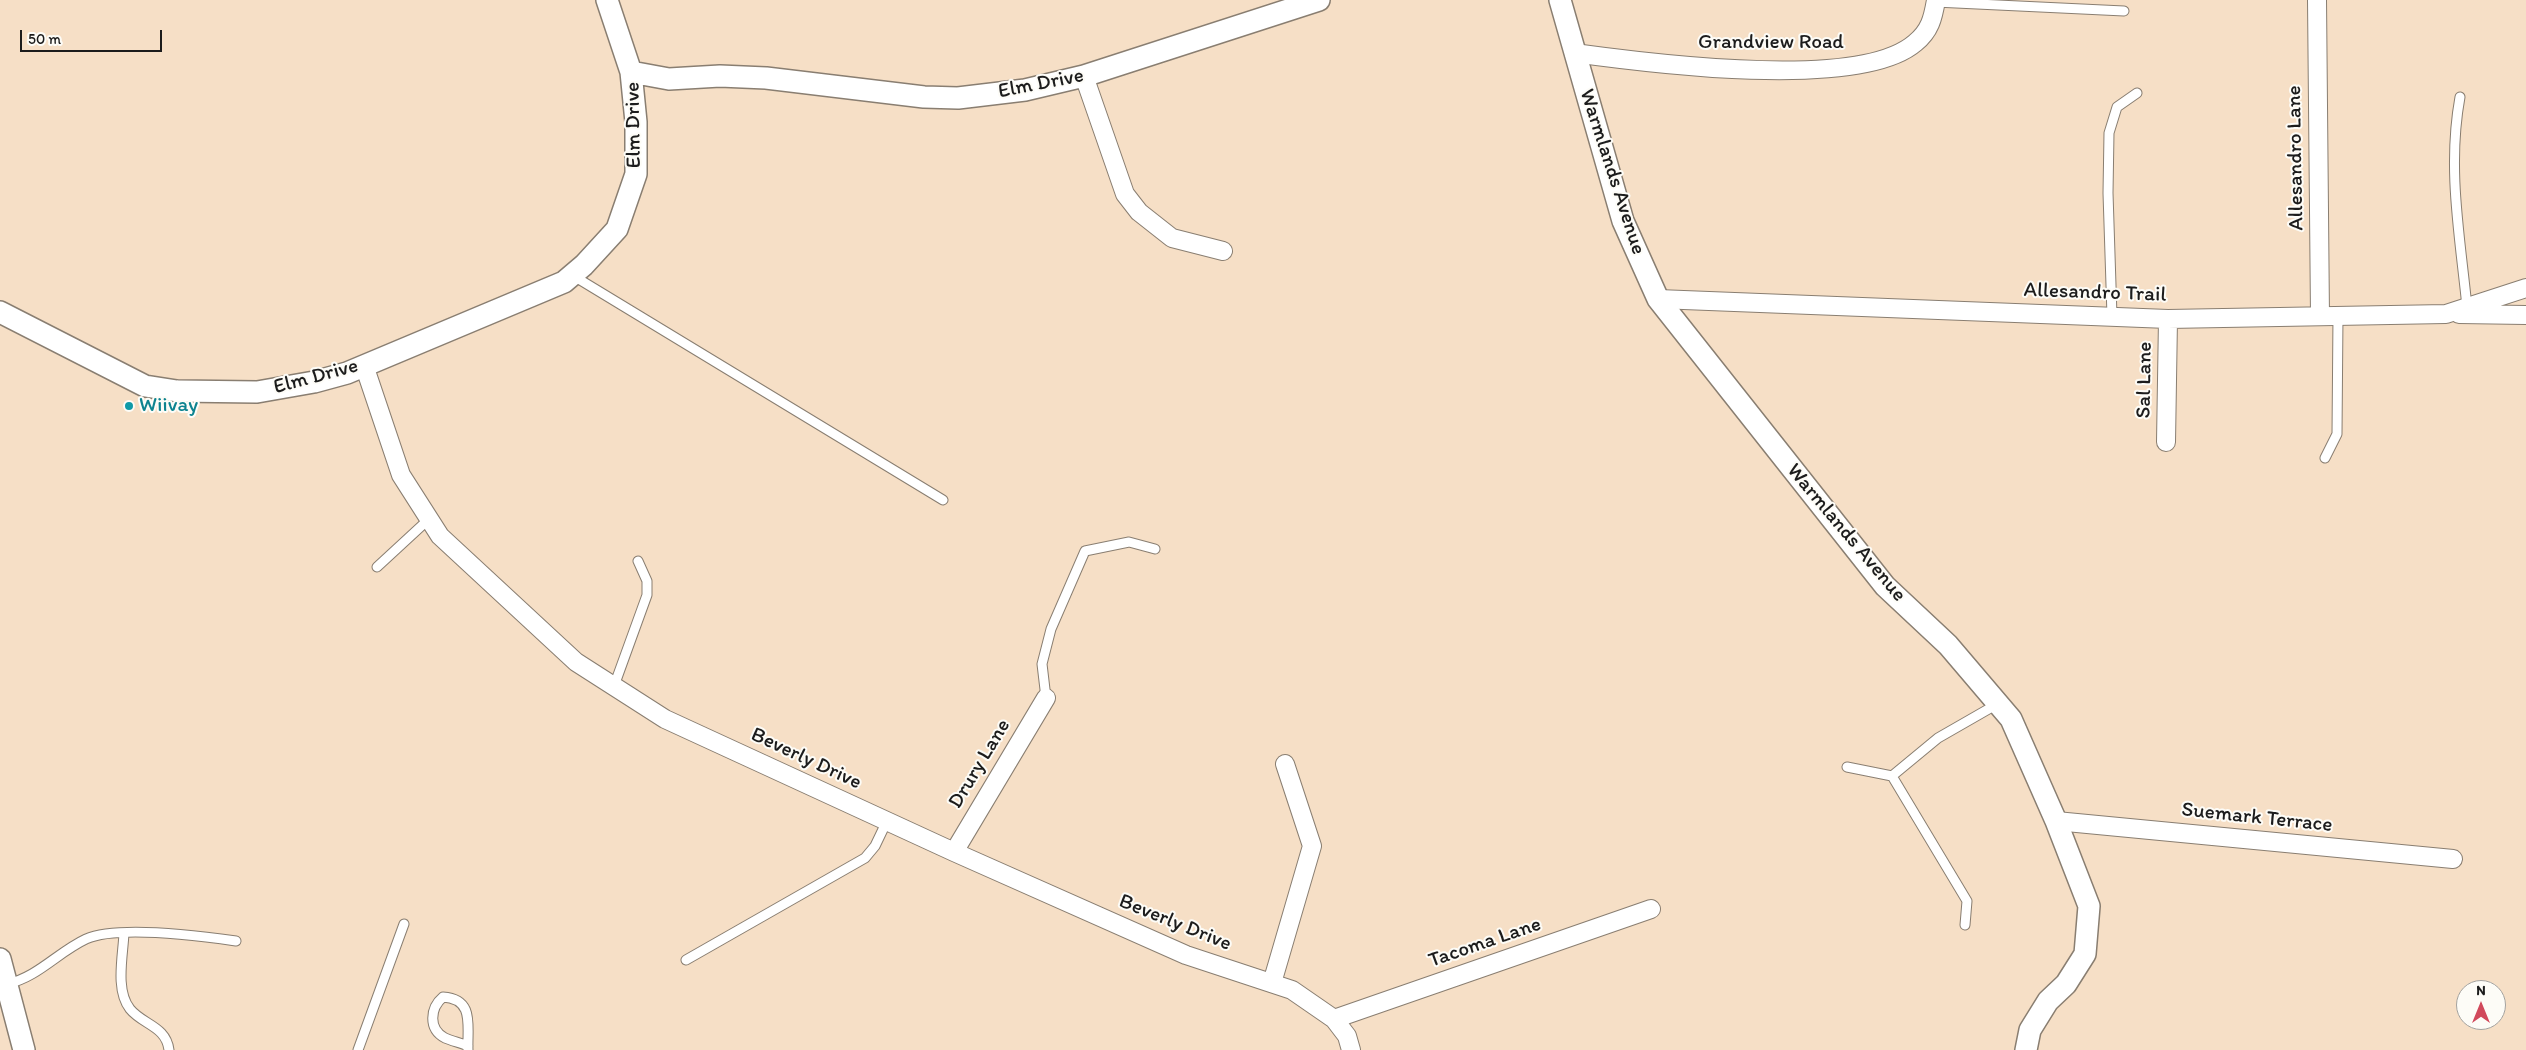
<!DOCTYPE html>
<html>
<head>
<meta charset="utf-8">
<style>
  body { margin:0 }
  #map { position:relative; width:2526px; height:1050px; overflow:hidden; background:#f6dfc6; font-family:Itim,sans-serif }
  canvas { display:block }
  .north { position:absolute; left:2456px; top:980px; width:50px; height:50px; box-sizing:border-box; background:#fdfcf7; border:1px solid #a3a29f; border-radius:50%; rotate:0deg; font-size:14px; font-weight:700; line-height:20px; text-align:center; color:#1c1c1c }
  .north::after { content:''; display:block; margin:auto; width:18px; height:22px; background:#d1495b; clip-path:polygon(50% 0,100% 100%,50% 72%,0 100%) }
  .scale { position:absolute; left:20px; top:30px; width:142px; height:22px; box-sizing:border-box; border:2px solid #1c1c1c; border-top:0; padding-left:6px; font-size:15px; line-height:18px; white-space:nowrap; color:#1c1c1c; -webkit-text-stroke:4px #fdfcf7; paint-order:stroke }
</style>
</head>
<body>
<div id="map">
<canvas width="2526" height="1050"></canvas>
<div class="north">N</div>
<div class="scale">50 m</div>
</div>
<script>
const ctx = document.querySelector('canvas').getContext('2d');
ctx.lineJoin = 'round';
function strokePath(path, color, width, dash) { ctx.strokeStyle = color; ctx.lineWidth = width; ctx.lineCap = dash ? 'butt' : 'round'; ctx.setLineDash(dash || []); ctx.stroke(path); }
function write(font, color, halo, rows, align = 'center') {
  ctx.font = font + ' Itim,sans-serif'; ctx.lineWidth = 4; ctx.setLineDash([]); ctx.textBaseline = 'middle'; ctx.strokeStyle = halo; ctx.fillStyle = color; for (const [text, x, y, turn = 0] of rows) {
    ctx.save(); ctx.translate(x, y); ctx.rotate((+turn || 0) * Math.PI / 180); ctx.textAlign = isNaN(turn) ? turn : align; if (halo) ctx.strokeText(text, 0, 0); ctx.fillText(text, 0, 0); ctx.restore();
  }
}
const service = new Path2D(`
  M1935,2L2124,11
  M2460,97C2447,168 2460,236 2467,307
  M572,275L943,500
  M2112,316L2108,193L2109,133L2117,107L2137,93
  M2325,458L2337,434L2338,316
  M377,567L429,519
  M614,686L647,595V581L638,561
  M1046,698L1042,664L1051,629L1085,551L1129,542L1155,549
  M1847,767L1892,776L1967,901L1965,925
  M1892,776L1938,738L1999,703
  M124,933C123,956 115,990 130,1009C143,1025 166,1026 169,1050
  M686,960L865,858L875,846L887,821
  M7,984C38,977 58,952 86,939C118,925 201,936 236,941
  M468,1046C461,1043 452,1041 445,1038C428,1029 430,1008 443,997C475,999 467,1026 468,1050
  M358,1050L404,924`);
const minor = new Path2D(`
  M2317,0L2320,316
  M1574,53C1647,63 1859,91 1915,43C1930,31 1933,18 1936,0
  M1084,76L1125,194L1139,212L1172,238L1223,251
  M1658,299L2168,319L2446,314L2526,288
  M2459,314L2526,315
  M364,365L401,475L440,536L576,662L665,719L954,852L1186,955L1292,990L1334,1019L1347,1036L1351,1050
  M2166,442L2168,319
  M2056,821L2453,859
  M954,852L1046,698
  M1272,983L1312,846L1285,764
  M1334,1019L1651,909`);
const tertiary = new Path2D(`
  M1560,0L1623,221L1658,299L1885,586L1948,645L2011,719L2056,821L2089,906L2085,954L2066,984L2048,1001L2030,1030L2026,1050
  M631,72L669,79L720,76L766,78L924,97L958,98L1025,90L1084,76L1319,0
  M0,312L145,386L177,391L257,392L314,382L347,373L564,282L584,265L617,229L636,174V122L631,72L607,0
  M0,959L24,1050`);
strokePath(service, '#897e71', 11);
strokePath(minor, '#897e71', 20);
strokePath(tertiary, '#897e71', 24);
strokePath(service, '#fff', 9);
strokePath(minor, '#fff', 18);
strokePath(tertiary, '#fff', 21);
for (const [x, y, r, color] of [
  [129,406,5,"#0f9aa8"]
]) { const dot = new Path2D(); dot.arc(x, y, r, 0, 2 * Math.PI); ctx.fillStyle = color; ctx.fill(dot); strokePath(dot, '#fdfcf7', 2); }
write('21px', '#1c1c1c', '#fdfcf7', [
  ["Grandview Road",1771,43],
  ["Elm Drive",1041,84,-11],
  ["Elm Drive",634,125,-91],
  ["Allesandro Lane",2296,158,-91],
  ["Warmlands Avenue",1612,172,72],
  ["Allesandro Trail",2095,293,2],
  ["Elm Drive",316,377,-15],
  ["Sal Lane",2145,380,-89],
  ["Warmlands Avenue",1846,533,50],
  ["Beverly Drive",806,759,25],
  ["Drury Lane",980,764,-59],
  ["Suemark Terrace",2257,818,6],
  ["Beverly Drive",1175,923,22],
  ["Tacoma Lane",1485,943,-19]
]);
write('21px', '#0d838f', '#fdfcf7', [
  ["Wiivay",139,406]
], 'left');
</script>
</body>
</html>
